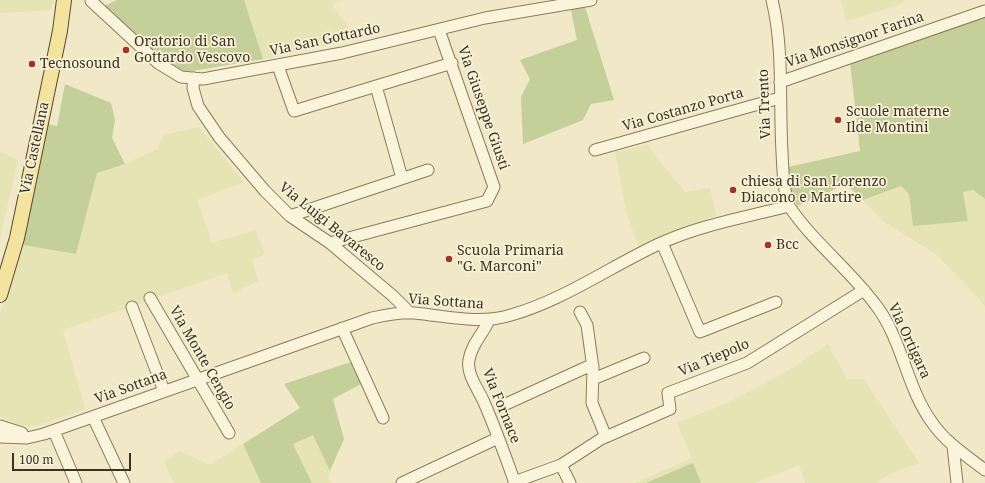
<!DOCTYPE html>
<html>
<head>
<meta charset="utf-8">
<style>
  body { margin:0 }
  #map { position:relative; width:985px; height:483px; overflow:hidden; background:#f0e8c7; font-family:"Noto Serif",serif }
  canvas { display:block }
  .scale { position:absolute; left:12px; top:453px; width:119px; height:18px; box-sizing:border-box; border:2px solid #3d3120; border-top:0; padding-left:5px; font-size:12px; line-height:14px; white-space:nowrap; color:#3d3120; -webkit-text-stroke:3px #f7f1d7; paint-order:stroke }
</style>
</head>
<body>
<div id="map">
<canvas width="985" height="483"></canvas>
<div class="scale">100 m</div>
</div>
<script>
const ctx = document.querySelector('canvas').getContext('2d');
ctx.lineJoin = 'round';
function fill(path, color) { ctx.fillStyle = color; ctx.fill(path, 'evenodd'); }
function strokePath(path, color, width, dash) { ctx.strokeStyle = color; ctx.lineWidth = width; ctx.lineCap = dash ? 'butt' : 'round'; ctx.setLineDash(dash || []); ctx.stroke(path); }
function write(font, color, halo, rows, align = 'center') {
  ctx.font = font + ' "Noto Serif",serif'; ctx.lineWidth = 3.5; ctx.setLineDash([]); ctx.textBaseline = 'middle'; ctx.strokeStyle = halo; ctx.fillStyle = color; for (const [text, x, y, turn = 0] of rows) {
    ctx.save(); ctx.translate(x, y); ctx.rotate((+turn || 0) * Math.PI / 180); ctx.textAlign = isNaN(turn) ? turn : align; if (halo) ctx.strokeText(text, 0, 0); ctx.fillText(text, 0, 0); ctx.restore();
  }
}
fill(new Path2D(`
  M0,0H54L51,10L0,13Z
  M244,0H343L331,4L357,38L263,59Z
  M841,0H904L902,4L846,21Z
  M199,127L244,182L197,200L212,243L255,230L265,254L252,260L258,281L233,293L227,273L63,330L85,409L36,426L19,425L2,418L0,416V314L23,245L76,254L97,173L125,164L157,149L164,135Z
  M647,145L685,192L710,188L716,216L661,236L639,247L626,211L615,152Z
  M0,151L18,160L0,238Z
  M901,186L909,194L913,225L968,221L963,192L973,190L985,199V307L978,298L936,254L884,222L863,200Z
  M828,344L847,379H864L919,463L890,474L876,483H805L799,465L755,483H635L692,458L677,423L725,404L786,372Z
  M313,435L330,471L328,478L331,483H312L293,444Z
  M243,444L261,483H174L164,462L180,451L210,465Z`), '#e6e4b4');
fill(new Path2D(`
  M117,0H244L263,59L192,71H181L152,52L104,6Z
  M585,7L614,100L591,104L583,120L523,144L521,97L530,79L520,60L577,40L571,10Z
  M985,14V199L973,190L963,192L968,221L913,226L909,194L901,186L863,200L846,184L798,206L792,198L788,167L860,151L850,62Z
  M65,84L111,103L115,120L112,138L125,164L97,173L76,254L23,245L48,124L57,126Z
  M357,360L363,383L333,399L344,439L330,471L313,435L293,444L312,483H261L243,444L300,408L284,384Z
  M693,463L701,483H646Z`), '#c4cf9a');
const minor = new Path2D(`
  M772,0C784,49 779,102 782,152C783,170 783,189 789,206C813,242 849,269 875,304C902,338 906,386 931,421C945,442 965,455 985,470
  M91,1L158,63L181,77L203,79L342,53L485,18L591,0
  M278,66L294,111L452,63
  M194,78L193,88L198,106L219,137L265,191L290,216L330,243L393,296L410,313
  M780,82L985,11
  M376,86L402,178
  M595,150L780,98
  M290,216L428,170
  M330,243L487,201L494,187L439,30
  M662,243L700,332L776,302
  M150,298L229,433
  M132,307L164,391
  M580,312L587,325L593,368L592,403L606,437
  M489,320C483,334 471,345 469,360C466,373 478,389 483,400C495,427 505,455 515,483
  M342,328L383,418
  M593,379L644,358
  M506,404L587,367L593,366
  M93,417L124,483
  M0,426L22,433
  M54,431L76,483
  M0,437L27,438L44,434L372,318C386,315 400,312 414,313C447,316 479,325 511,315C564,300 611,266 661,243C701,225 746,217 789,206
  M953,446L957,483
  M561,465L570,483
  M514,482L561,465L601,439L670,409L668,393L747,363L864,290
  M402,483L498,438`);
const major = new Path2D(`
  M0,295L17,238L60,31L64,0`);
strokePath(minor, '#8d7b5b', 13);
strokePath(major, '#5b482f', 16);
strokePath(minor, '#faf4db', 11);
strokePath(major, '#f4e29f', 14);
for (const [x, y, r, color] of [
  [126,50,4,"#9f3429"],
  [32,64,4,"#9f3429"],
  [838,120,4,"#9f3429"],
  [733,190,4,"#9f3429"],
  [768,245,4,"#9f3429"],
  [449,259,4,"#9f3429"]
]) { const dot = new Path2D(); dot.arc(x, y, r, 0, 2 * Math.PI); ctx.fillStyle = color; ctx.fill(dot); strokePath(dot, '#f7f1d7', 1.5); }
write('14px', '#3d3120', '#f7f1d7', [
  ["Via San Gottardo",325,40,-12],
  ["Via Monsignor Farina",855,40,-19],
  ["Via Trento",765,104,-92],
  ["Via Giuseppe Giusti",483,108,71],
  ["Via Costanzo Porta",683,110,-16],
  ["Via Castellana",35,148,-78],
  ["Via Luigi Bavaresco",332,227,39],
  ["Via Sottana",446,302,4],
  ["Via Ortigara",909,341,65],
  ["Via Monte Cengio",202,358,60],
  ["Via Tiepolo",714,358,-23],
  ["Via Sottana",131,387,-20],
  ["Via Fornace",501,406,68]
]);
write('14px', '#3d3120', '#f7f1d7', [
  ["Oratorio di San",134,42],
  ["Gottardo Vescovo",134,58],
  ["Tecnosound",40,64],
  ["Scuole materne",846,112],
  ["Ilde Montini",846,128],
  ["chiesa di San Lorenzo",741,182],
  ["Diacono e Martire",741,198],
  ["Bcc",776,245],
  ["Scuola Primaria",457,251],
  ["\"G. Marconi\"",457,267]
], 'left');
</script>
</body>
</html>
